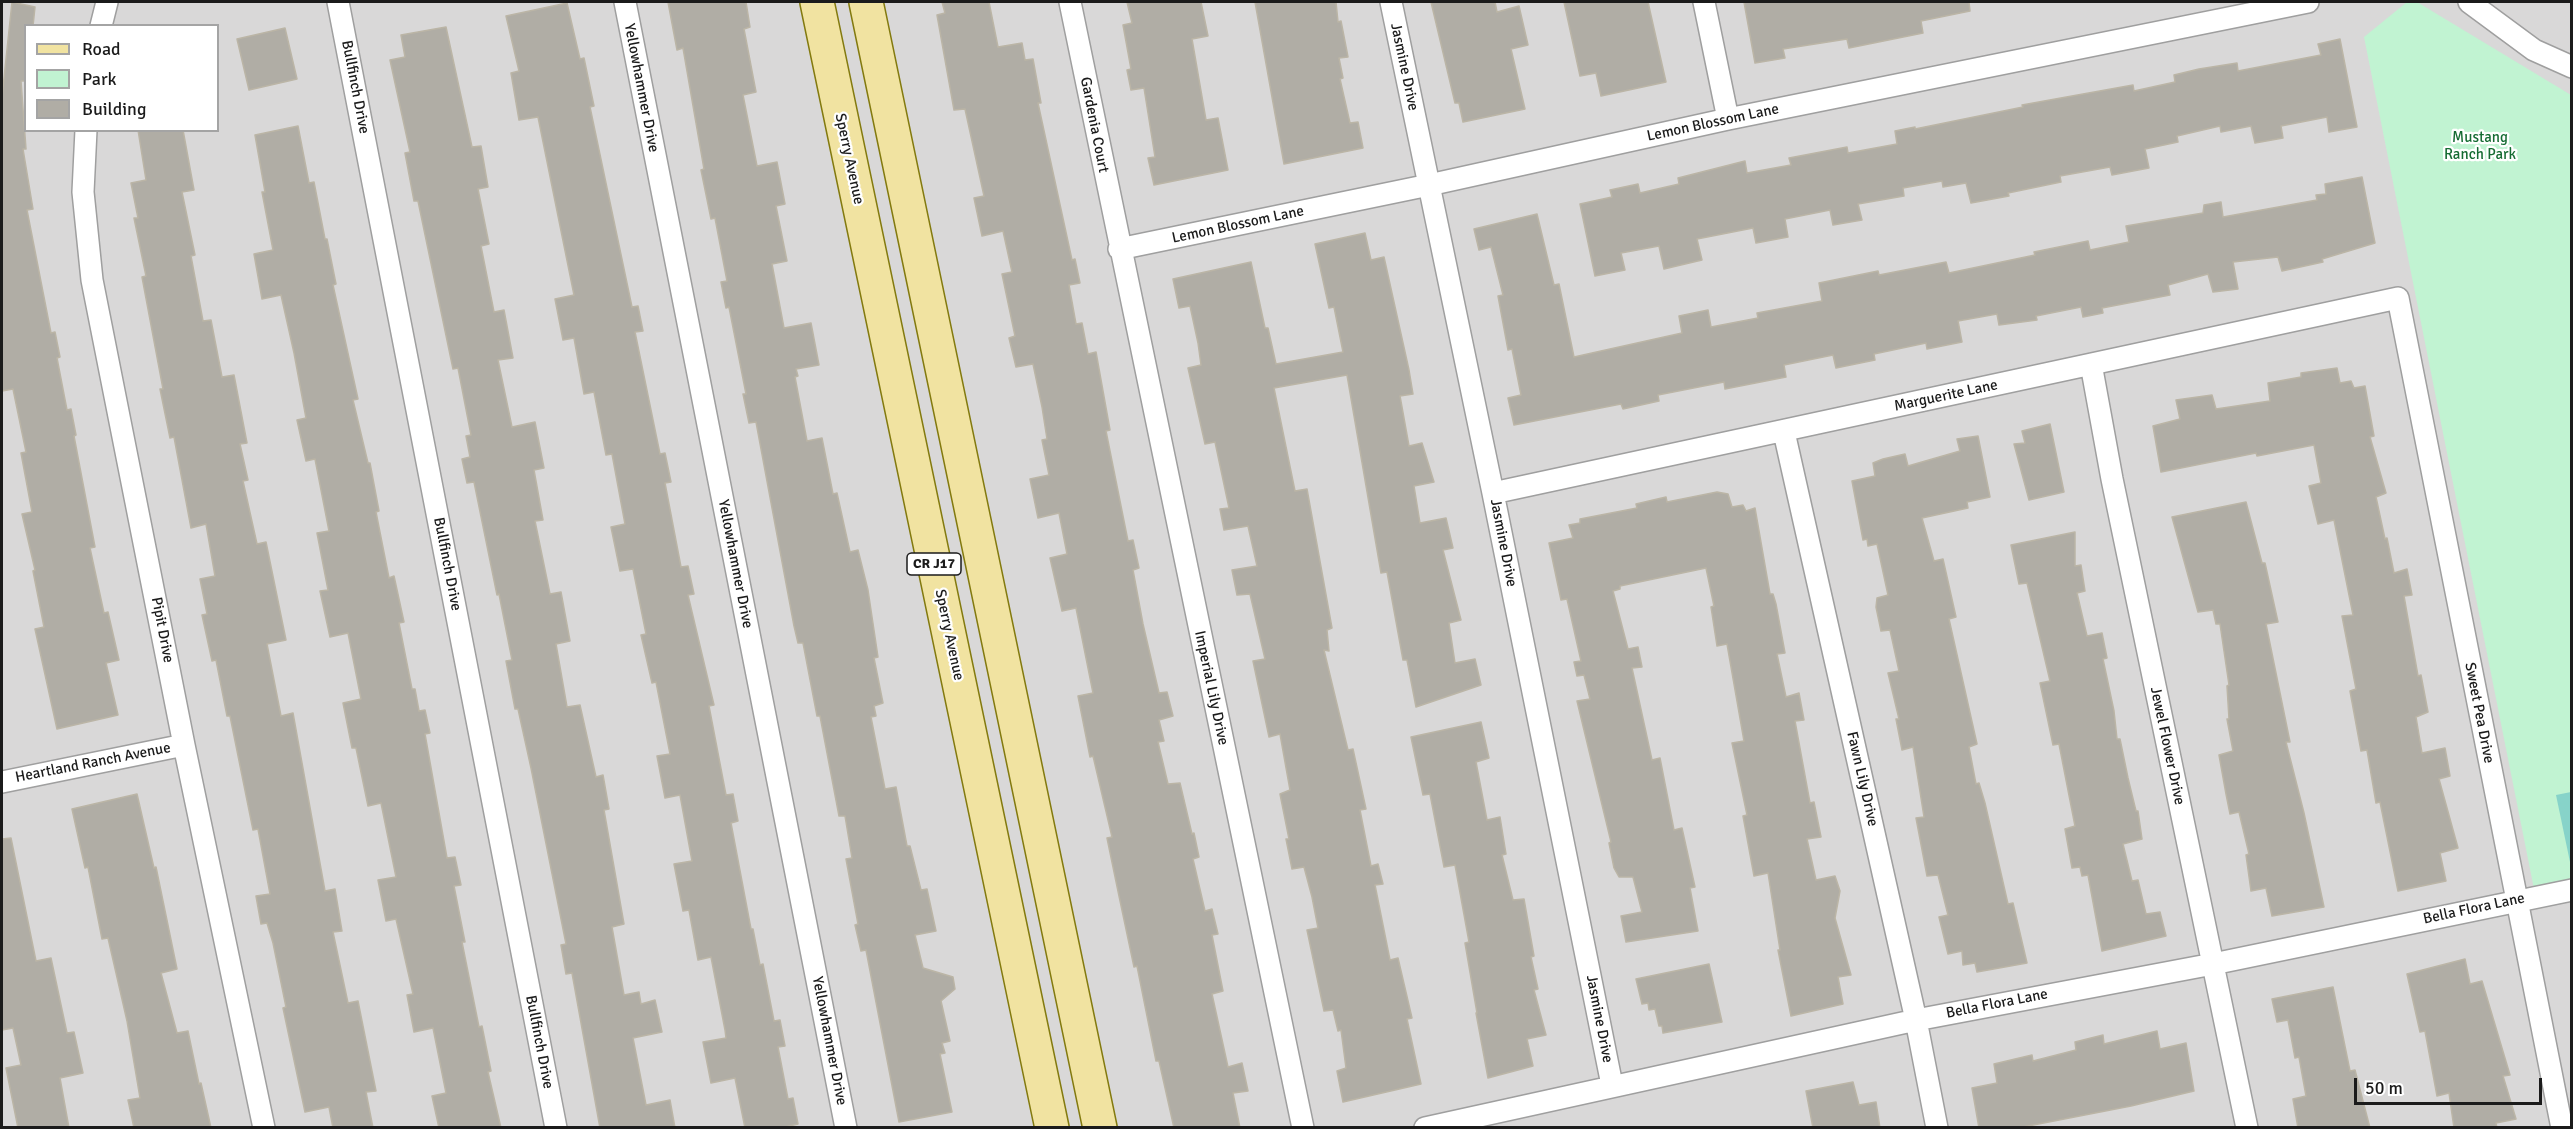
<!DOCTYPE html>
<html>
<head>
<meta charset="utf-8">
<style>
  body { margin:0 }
  #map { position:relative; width:2573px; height:1129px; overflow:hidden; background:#ecebe1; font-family:Signika,sans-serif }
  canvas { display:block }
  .frame { position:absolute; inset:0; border:3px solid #1b1b1b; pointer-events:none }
  .legend { position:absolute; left:24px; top:24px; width:195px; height:108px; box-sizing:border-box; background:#fff; border:2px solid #a4a4a4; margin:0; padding:8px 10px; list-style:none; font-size:18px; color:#1b1b1b }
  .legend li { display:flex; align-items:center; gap:12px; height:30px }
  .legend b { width:30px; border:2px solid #a4a4a4 }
  .scale { position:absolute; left:2354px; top:1078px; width:188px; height:27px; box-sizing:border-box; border:3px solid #1b1b1b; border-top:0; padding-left:8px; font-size:18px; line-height:21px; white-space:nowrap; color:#1b1b1b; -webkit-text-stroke:4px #fff; paint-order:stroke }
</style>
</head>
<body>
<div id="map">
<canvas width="2573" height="1129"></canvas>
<div class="frame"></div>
<ul class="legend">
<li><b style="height:8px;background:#f1e3a1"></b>Road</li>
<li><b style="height:16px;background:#c1f3d2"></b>Park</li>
<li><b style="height:16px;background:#b0ada5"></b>Building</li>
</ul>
<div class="scale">50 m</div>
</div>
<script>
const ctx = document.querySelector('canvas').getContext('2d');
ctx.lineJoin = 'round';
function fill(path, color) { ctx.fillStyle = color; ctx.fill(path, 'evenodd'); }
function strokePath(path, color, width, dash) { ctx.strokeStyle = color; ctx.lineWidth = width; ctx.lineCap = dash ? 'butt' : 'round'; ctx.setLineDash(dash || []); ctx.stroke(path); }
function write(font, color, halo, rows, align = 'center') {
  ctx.font = font + ' Signika,sans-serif'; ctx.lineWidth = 4.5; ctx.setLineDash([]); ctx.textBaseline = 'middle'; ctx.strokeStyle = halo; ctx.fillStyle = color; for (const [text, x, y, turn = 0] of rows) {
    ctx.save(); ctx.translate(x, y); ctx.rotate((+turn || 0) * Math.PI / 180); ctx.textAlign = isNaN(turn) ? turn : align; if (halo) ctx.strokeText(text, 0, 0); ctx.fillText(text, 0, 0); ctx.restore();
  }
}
fill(new Path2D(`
  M2,2H864L1083,1127L2,1128ZM26,26H218V130H26Z
  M867,2H2571V1127H1096Z`), '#d9d8d8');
fill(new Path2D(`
  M2407,2H2417L2571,95V892L2536,899L2364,37Z`), '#c1f3d2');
fill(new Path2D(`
  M2571,792L2572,862H2570L2556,795Z`), '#87d3c9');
const building = new Path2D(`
  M12,2L35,7L33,26H26V81H21L26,149H23L33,209L27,210L51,333L55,332L60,357L57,358L67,410L71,409L76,435L74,436L95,547L90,548L104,613L108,612L119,660L106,663L118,715L57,729L35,629L44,627L33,571L35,570L22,514L32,512L21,453L26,452L13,389L2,391V97Z
  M668,2H746L750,27L744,29L756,92L743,95L757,166L777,162L785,204L776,206L787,261L772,264L784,328L811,323L819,365L796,369L798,376L795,377L807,441L822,438L833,494L837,493L850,552L858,550L868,590L878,657L874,658L883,703L874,706L876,716L871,717L885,789L896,787L907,846H910L921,890L927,889L936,931L915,935L923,968L953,977L955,989L941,1001L950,1041L942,1043L945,1053L940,1054L952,1112L899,1122L866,950L861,951L855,925L858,924L846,859L852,858L845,816H839L820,716H817L803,643H798L794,626L756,422L749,423L743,394H746L729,307L726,308L721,282L727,281L715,218L711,219L701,170L704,169L683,48L677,50Z
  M942,2H989L998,47L1022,43L1025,60L1033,59L1041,103H1038L1072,260L1075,259L1080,283L1069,285L1076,324L1082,323L1088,354L1096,352L1110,430L1106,431L1128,541L1133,540L1139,568L1133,570L1143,624L1159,693L1167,692L1173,716L1159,720L1164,741L1158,742L1168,784L1180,783L1192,834L1194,833L1199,857L1193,859L1205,911L1212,909L1218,934L1212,935L1223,991L1212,994L1228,1067L1242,1063L1248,1091L1233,1093L1240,1128H1174L1159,1061H1156L1137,966L1134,967L1119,896L1107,838L1112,837L1093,756L1090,757L1078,696L1093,693L1076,608L1062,611L1050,558L1067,554L1059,513L1038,518L1030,479L1049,475L1042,440L1047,439L1042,407L1033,364L1016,367L1009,338L1015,336L1002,274L1012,272L1003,231L982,236L974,198L984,196L965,109L954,110L937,15L945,13Z
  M1127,2H1201L1208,36L1192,39L1206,120L1218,118L1228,170L1154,185L1148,158L1155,157L1144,88L1131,90L1127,70L1131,69L1123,25L1132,23Z
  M1255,2H1336L1338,22L1341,21L1348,57L1339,58L1343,78L1340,79L1350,123L1358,122L1363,148L1284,164Z
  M1431,2H1495L1497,12L1519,6L1528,45L1511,49L1525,109L1463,122L1459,103H1455Z
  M1564,2H1648L1666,82L1601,96L1596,73L1580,76Z
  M1744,2H1969L1970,11L1921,21L1923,33L1849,48L1847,39L1783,49L1785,58L1755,63Z
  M567,3L580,59L584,58L594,106L590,107L632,307L638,306L643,331L635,332L660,454L665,453L671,482L665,483L681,567L688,566L694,594L688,595L714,705L709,706L726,795L733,794L738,821L731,823L751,929H753L760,965L763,964L774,1021L780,1020L785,1046L778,1047L788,1099L793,1098L798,1124L781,1128H745L735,1078L711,1083L703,1042L726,1038L725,1030L711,957L698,960L689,910L683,911L674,864L692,861L680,795L665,798L657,756L670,754L656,682L652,683L641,635L646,634L633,569L620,571L611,527L625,524L612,454L606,455L594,392L584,394L574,338L563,340L555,299L574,295L538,117L519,120L511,73L519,71L506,16Z
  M446,27L472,147L481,146L488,187L478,189L489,244L481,246L494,312L504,310L513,358L498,360L512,427L535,422L544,468L534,470L543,520L535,521L550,594L561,592L570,641L556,644L567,707L580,705L596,777L603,775L609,809L604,810L624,924L612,927L624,995L639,992L641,1004L655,1000L662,1032L633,1038L646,1105L670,1100L675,1128H600L572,973L566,974L561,945L566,944L531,768L518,709H515L506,661L512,660L499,594L497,595L474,482L467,483L462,459L470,457L466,436L471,435L458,368L453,369L418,201H414L405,153L410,152L390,60L405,57L401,35Z
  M285,28L297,79L249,90L237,39Z
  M2340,39L2357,127L2329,132L2327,117L2281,126L2283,138L2255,143L2251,126L2221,132L2220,126L2177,136L2178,142L2145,149L2149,168L2112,175L2110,167L2060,176L2061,182L2008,193L2009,196L1971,203L1966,183L1943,187L1942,181L1903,188L1904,196L1858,204L1862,220L1833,225L1830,210L1785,219L1788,237L1756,243L1753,228L1697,239L1702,260L1664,269L1659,246L1621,253L1625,270L1595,276L1580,204L1612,197L1610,190L1638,184L1640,193L1679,184L1678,178L1745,161L1747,173L1791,165L1789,158L1847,147L1848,153L1897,144L1895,131L1915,127V129L2023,107L2022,105L2133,85L2134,91L2175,82L2174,75L2199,69L2237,63L2238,71L2321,55L2318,44Z
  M298,126L309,183L314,182L325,239H327L336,284L333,285L358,399L353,400L368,463H370L379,511L376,512L389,578L394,576L404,622L399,623L412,689H415L419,711L425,710L430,733L425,734L447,858L455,857L461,885L454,886L465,942H462L479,1027L482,1026L491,1071L488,1072L501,1128H439L432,1096L446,1093L433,1028L414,1032L407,995L413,994L396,919L386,921L378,880L396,877L381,803L368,806L356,748H352L343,703L361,699L348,633L330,637L320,591L328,590L317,533L329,531L315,459L306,461L297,420L306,418L294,353L281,295L262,299L254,254L273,250L262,192H265L255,135Z
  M138,130H183L194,190L182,192L195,255L191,256L203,321L211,320L222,377L234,375L247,443L240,444L248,480L243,481L257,544L266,542L286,640L267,644L281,716L293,713L325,891L335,889L342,931L333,932L348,1003L358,1001L376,1091L366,1092L373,1128H333L329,1107L305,1112L283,1008L286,1007L273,943L267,923L261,924L256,896L270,894L258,829L253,830L230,716H227L216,660L212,661L202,615L207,614L200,579L215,576L206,524L191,528L174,437L170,438L160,389H163L142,277L146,276L134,218H138L131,183L146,180Z
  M2362,177L2375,243L2322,259L2323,262L2282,271L2278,257L2233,262L2238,289L2213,292L2208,274L2168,285L2170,295L2102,308L2103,313L2083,317L2081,307L2036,316L2037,320L1999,325L1997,314L1958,321L1962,342L1927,349L1926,343L1874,354L1875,360L1836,368L1833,355L1784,365L1786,377L1725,389L1724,382L1658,395L1659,401L1623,409L1621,404L1514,425L1508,398L1521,395L1512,349L1508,350L1498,296L1503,295L1491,247L1479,250L1474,229L1537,214L1554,285L1559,284L1574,357L1682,333L1679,316L1708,310L1711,327L1758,318L1757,313L1822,301L1819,283L1878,271L1879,275L1946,262L1949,273L2035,255L2034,252L2088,241L2090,250L2129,242L2126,226L2203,213L2204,205L2221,202L2223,217L2317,200L2316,195L2326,194L2325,184Z
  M1365,233L1371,260L1384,257L1409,370L1413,394L1400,396L1409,446L1422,443L1434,482L1414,486L1420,523L1446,518L1453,548L1443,550L1461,620L1449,623L1455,663L1475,659L1481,685L1416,707L1407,660H1403L1387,572L1381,573L1347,375L1274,388L1295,491L1307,489L1332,628L1327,630L1329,651L1324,650L1348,750L1353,749L1366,809L1360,810L1371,866L1378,864L1383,884L1375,885L1390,960L1398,958L1412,1018L1407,1019L1421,1084L1343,1102L1337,1071L1346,1068L1341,1030L1338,1031L1333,1010L1324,1011L1307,930L1318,928L1312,897L1304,867L1292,869L1286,839H1289L1280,794L1290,790L1280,734L1269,737L1253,661L1265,659L1250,594L1237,595L1232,570L1257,566L1248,526L1224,530L1220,509L1229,508L1215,442L1205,444L1188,368L1201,365L1198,343L1190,306L1179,308L1173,279L1251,262L1265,328H1268L1276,364L1343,352L1334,307L1329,308L1315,244Z
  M2337,368L2340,383L2351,381L2354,388L2365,386L2374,436L2370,437L2386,493L2376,497L2385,539L2387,538L2394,573L2407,569L2412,595L2404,596L2418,676L2421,675L2428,712L2416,717L2422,753L2445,748L2450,776L2439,779L2458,848L2440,853L2446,881L2398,891L2380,802L2376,803L2367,750L2361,751L2350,691L2356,689L2342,616L2353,615L2334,520L2318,524L2309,486L2321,483L2314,445L2257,456L2256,453L2161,472L2153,426L2180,419L2176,400L2212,395L2216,409L2270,401L2268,383L2301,377V373Z
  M2050,424L2064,492L2029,500L2014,444L2025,443L2022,431Z
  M1978,436L1990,497L1967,502L1968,508L1922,518L1934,561L1943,559L1956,617L1949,619L1977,744L1969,747L1976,784L1979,783L1985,803L2008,904L2013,903L2027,963L1977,972L1975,963L1963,965L1962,951L1948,954L1939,917L1948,915L1938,875L1927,876L1916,818L1924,817L1913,747L1902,750L1896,719H1899L1888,673L1899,671L1890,630L1881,631L1876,607L1877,598L1888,595L1877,544L1868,546L1867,539L1863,540L1852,481L1875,476L1873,463L1883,459L1905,454L1908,466L1960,451L1957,439Z
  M1717,492L1728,494L1732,507L1743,505L1746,511L1755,508L1770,594H1773L1776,604L1785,653L1777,654L1786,697L1799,693L1804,720L1795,721L1810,803L1814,802L1821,837L1807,839L1816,880L1835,876L1840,891L1835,918L1851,975L1838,977L1843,1004L1791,1016L1778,950H1780L1768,873L1754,876L1743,816L1747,815L1732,743L1744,741L1727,644L1717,646L1711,607L1714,606L1706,568L1620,586V589L1613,591L1628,649L1638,647L1642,667L1632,668L1652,760L1660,758L1674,830L1682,828L1695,887L1690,888L1698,931L1626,942L1621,916L1642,912L1633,877H1619L1614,868L1609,843L1611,842L1577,701L1590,699L1584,675L1577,676L1574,662L1581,661L1567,599L1561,600L1549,543L1573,538L1569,525L1580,523V519L1637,508L1636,504L1666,497L1667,502Z
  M2246,502L2262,563H2265L2278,622L2266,624L2290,742H2286L2304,813L2324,907L2272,916L2266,888L2251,891L2246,855L2249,854L2239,812L2230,814L2226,794L2219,755L2233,751L2227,719H2229L2227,686L2229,685L2220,624H2216L2213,610L2198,612L2172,517Z
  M2075,532V566L2081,565L2085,591L2077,593L2087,636L2102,633L2107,658L2103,659L2114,711L2117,739H2120L2128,778L2136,811H2138L2142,839L2123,844L2132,881L2138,880L2146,914L2160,912L2166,936L2102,951L2088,875L2082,876L2080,867L2072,868L2065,829L2075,826L2059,744L2053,745L2040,683L2050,681L2027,583L2019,584L2011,545Z
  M1481,722L1489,758L1476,762L1487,820L1500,817L1506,854L1502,855L1513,900L1524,899L1534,956L1531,957L1538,989L1534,990L1546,1035L1527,1039L1533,1066L1488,1078L1476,1013H1477L1465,943L1469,942L1455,865L1444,867L1430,794L1423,795L1411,737Z
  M137,794L154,868L156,867L177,969L161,973L177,1033L188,1031L199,1084L201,1083L211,1128H134L128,1100L140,1098L127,1021L108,938L102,939L88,867L85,868L72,809Z
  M11,838L36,961L51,958L67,1033L74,1032L83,1073L60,1078L69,1128H18L6,1068L21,1065L13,1028L2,1030V839Z
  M2465,959L2470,984L2482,981L2510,1075L2503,1076L2516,1119L2496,1123L2497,1128H2454L2449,1093L2437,1096L2425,1031L2420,1032L2407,974Z
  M1709,964L1722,1022L1663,1033L1662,1026H1659L1655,1009L1649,1010L1648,1003L1642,1004L1636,979Z
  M2333,987L2350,1071L2355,1070L2370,1128H2298L2293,1099L2306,1096L2299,1057L2295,1058L2288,1020L2277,1022L2272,999Z
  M2157,1031L2160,1049L2186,1043L2194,1091L2131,1106L2018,1128H1979L1972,1088L1997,1083L1994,1064L2032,1055L2033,1061L2076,1050L2075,1042L2103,1035L2104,1044Z
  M1853,1082L1859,1105L1876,1102L1880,1128H1813L1806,1091Z`);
fill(building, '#b0ada5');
strokePath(building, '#bbb5a6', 1.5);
const minor = new Path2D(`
  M338,2L556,1128
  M625,2L846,1128
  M1070,2L1303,1128
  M1391,2L1493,493L1612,1085
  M1704,2L1728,119
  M2469,2L2534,50L2572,67
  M101,26L107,2
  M86,130L83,192L92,280L184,745L264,1128
  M1119,249L1429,185L1728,119L2308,2
  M2091,364L2112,479L2247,1128
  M1784,432L1916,1020L1937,1128
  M1493,493L2398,298L2562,1128
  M2,782L184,745
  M1425,1128L1916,1020L2213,964L2572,890`);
const primary = new Path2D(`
  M817,2L1052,1128
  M866,2L1100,1128`);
strokePath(minor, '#9f9f9f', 24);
strokePath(primary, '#837a0f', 36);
strokePath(minor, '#fff', 21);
strokePath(primary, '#f1e3a1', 33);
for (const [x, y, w] of [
  [934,564,54]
]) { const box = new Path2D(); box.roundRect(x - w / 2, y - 11, w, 22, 4.5); ctx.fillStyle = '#fff'; ctx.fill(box); strokePath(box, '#1b1b1b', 1.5); }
write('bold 14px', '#1b1b1b', null, [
  ["CR J17",934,564]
]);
write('15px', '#1b1b1b', '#fff', [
  ["Jasmine Drive",1404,67,78],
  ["Bullfinch Drive",355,87,79],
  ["Yellowhammer Drive",641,88,79],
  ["Lemon Blossom Lane",1713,123,-12],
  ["Gardenia Court",1094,125,79],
  ["Sperry Avenue",849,159,78],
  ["Lemon Blossom Lane",1238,225,-12],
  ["Marguerite Lane",1946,396,-12],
  ["Jasmine Drive",1503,543,79],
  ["Bullfinch Drive",447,564,79],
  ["Yellowhammer Drive",735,564,79],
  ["Pipit Drive",162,630,79],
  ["Sperry Avenue",949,635,78],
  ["Imperial Lily Drive",1211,688,78],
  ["Sweet Pea Drive",2479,713,79],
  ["Jewel Flower Drive",2167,746,78],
  ["Heartland Ranch Avenue",93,763,-11],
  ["Fawn Lily Drive",1862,779,77],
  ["Bella Flora Lane",2474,909,-12],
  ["Bella Flora Lane",1997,1004,-11],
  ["Jasmine Drive",1599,1019,79],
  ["Yellowhammer Drive",829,1041,79],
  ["Bullfinch Drive",539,1042,79]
]);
write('15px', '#166c33', '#fff', [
  ["Mustang",2480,138],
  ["Ranch Park",2480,155]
]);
</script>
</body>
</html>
